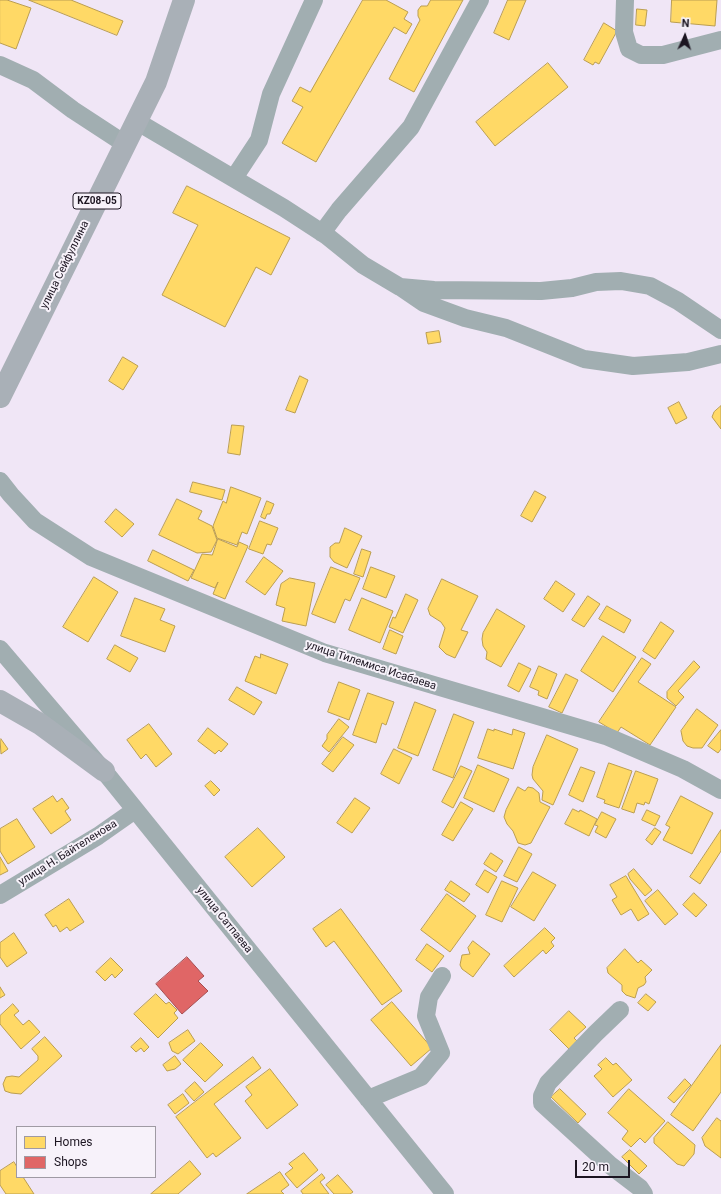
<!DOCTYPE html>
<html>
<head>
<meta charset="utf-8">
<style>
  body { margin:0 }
  #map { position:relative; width:721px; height:1194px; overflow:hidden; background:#f0e6f6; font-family:Roboto,sans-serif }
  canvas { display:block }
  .legend { position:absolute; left:16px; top:1126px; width:140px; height:52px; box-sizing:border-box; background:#f7f2fa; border:1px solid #9f9aa3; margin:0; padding:5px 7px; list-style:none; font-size:12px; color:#1c1521 }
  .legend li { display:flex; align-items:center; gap:8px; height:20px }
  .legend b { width:20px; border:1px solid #9f9aa3 }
  .north { position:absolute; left:665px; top:16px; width:40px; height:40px; -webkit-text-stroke:3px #f7f2fa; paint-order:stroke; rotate:3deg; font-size:11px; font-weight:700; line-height:16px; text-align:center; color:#1c1521 }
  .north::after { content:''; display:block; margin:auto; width:14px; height:18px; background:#1c1521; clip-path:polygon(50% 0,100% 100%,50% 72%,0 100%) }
  .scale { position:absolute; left:575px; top:1160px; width:55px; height:18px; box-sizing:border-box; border:2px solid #1c1521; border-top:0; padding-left:5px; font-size:12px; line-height:14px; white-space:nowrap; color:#1c1521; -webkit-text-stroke:3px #f7f2fa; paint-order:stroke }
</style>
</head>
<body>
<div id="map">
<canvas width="721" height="1194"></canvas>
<ul class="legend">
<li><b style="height:11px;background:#ffd966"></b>Homes</li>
<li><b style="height:11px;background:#e06666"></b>Shops</li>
</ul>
<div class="north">N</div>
<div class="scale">20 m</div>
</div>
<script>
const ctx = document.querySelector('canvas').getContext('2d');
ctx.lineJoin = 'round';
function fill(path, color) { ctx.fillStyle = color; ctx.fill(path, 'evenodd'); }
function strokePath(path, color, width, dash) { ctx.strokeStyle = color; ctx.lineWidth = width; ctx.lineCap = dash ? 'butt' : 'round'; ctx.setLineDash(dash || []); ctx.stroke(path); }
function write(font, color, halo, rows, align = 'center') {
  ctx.font = font + ' Roboto,sans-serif'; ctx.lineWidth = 4; ctx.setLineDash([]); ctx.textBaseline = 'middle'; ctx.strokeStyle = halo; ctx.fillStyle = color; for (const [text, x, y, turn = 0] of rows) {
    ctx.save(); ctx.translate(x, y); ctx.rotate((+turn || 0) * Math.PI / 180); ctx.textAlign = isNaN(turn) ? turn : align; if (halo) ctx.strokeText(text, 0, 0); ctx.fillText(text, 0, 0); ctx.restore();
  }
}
const homes = new Path2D(`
  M0,0H7L31,8L16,49L0,43Z
  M29,0H71L123,21L117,35Z
  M363,0H386L408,12L404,19L412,24L406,34L394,27L316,162L282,143L303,107L292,101L300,87L310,92Z
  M431,0H463L414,92L389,79L420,20L418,16V10L421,6H427Z
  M508,0H526L509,40L494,33Z
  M672,0H717L715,26L671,22Z
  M637,9L647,10L645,26L636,25Z
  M604,23L617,31L599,64L595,62L593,65L584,60Z
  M548,63L568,87L495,146L476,122Z
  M187,186L290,238L271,275L256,267L225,327L162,295L198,225L173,213Z
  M439,331L441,342L428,344L426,333Z
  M123,357L138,366L123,390L109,381Z
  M300,376L308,380L295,413L286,410Z
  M679,402L687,418L676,424L668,408Z
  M721,406V429L712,417L714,412Z
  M232,425L244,426L240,455L228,453Z
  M193,482L225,490L222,500L190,492Z
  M231,487L261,498L247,534L242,532L237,545L217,538L213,526L223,501L226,503Z
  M535,491L546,497L532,522L521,516Z
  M177,499L202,511L198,519L212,526L217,540L211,552L197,553L159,535Z
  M267,501L274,504L270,514H267L265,519L261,517Z
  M116,509L134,524L122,537L105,522Z
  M260,521L278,528L271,545L267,544L263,554L249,549Z
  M345,528L362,536L347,568L334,562L330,557V547L335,543H339Z
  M218,539L237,547L239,542L248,546L225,599L213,594L218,582L215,588L191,578L202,554L212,555Z
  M362,549L371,552L363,577L354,574Z
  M153,550L194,570L188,581L148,561Z
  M264,557L283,571L265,595L246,582Z
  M331,567L360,578L350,601L345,599L335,623L312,614Z
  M371,567L395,576L386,598L363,589Z
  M94,577L118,592L88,642L63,627Z
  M290,578L315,583L306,626L282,621L285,608L276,605L281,584Z
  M442,579L478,596L461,630L468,632L455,658L446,654L439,647L445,628L441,622L430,615L428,609Z
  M556,581L575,594L563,612L544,599Z
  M406,594L418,600L403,633L389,627L393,617L395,618Z
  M588,596L600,604L584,627L572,620Z
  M135,598L165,609L160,620L175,626L165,652L121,636Z
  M362,598L393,611L380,643L349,630Z
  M607,606L631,620L624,633L599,619Z
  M497,609L525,626L501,667L486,659L487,652L483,646L482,639L483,633Z
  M661,622L674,631L655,659L643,651Z
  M390,630L403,636L396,654L383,649Z
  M603,636L636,657L613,692L581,671Z
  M115,645L138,658L130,672L107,659Z
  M261,654L288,664L276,694L245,681L255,656L260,658Z
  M642,658L651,664L638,682L676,707L650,745L621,727L617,733L599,722Z
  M694,661L700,667L678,691L684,697L676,706L667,698V692Z
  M519,663L531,669L519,692L508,686Z
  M539,666L557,674L547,699L538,695L539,691L530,687Z
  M566,674L578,680L562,713L549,707Z
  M339,682L360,690L349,720L328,712Z
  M237,687L262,702L254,715L229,700Z
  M368,693L394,702L386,725L382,723L376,743L353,735Z
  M415,702L436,710L418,756L398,748Z
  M697,709L718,725L702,748H693L687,746L683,741L681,731Z
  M454,714L474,722L453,778L433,770Z
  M339,719L349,727L329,752L322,746L327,739V735Z
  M149,724L172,754L156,767L146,754L141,759L127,740Z
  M208,728L228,744L221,752L219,750L215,754L198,741Z
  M488,729L494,731V729L512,735L513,729L525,733L513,769L478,758Z
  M721,730V749L718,753L708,746Z
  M547,735L578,749L553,805L542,800L543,791L533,779L532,775L533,767Z
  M343,737L354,745L333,772L322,764Z
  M1,739L8,749L1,754L0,740Z
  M394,749L412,758L399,784L381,774Z
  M609,763L632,771L619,808L604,803L605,800L597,797Z
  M478,765L509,779L494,812L464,798Z
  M461,766L472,771L453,808L442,802Z
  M581,767L595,772L583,802L569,795Z
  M636,771L658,779L649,804L645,802L644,805L637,803L634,813L622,809Z
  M211,781L220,790L214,796L205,786Z
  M518,787L525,791L528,787L533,788L539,793L540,802L550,807L531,843L525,845L518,843L513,831L507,824L504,817L506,810Z
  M53,796L57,802L62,798L69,808L65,811L71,820L51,834L33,809Z
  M681,796L713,813L692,854L663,840L670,827L666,825Z
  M355,798L370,808L352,833L337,823Z
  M461,802L473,809L453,841L442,835Z
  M573,809L579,812L580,810L597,819L589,836L565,824Z
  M647,810L660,816L655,826L642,820Z
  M602,812L616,819L606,838L595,832L598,826L595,825Z
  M17,819L35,847L8,864L0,851V829Z
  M258,828L285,857L252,887L225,857Z
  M655,828L661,832L652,845L646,840Z
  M721,830V851L700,884L690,877Z
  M519,847L532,854L517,882L504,876Z
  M491,853L503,861L496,872L484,864Z
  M0,857L8,871L0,875Z
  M634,869L652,890L645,896L630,879L628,874Z
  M485,870L497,877L488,893L476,885Z
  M533,872L556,885L534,921L511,907Z
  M626,876L649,914L638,921L631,909L621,915L612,900L617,897L610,885Z
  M451,881L470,894L464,902L445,890Z
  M502,881L518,888L502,922L486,915Z
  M658,890L678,914L665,925L645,901Z
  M694,893L707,905L696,917L683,905Z
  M447,894L476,916L450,952L421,930Z
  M69,899L84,922L70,931L67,927L60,932L56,925L53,927L45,915Z
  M341,909L402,991L382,1005L334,941L326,947L313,929Z
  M545,928L555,938L551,942L554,946L546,954L543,950L514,977L504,966Z
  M14,933L27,953L7,967L0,957V943Z
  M473,941L490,954L473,977L462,969L460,965L462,955L470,954L468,948Z
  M427,944L444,956L432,972L416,960Z
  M625,949L638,963L641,960L652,970L645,977L646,982L644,985L638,988L635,998L626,995L622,991V985L608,973L607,968Z
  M111,958L123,970L115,978L112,974L105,981L96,972Z
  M0,987L5,995L0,998Z
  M156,994L166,1004L169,1002L177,1010L174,1013L178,1018L158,1038L134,1014Z
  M646,994L656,1002L648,1011L638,1003Z
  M392,1002L432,1048L411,1066L371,1020Z
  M13,1004L19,1011L14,1015L23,1025L29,1020L40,1032L21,1049L0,1024V1016Z
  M569,1011L586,1027L574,1038L577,1041L569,1049L550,1030Z
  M188,1030L195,1041L178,1054L172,1051L169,1043Z
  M45,1037L62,1056L21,1094L11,1093L5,1091L3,1084L6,1077L12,1076L19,1077L38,1060V1056L32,1049Z
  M141,1038L149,1047L144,1052L141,1048L136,1052L131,1047Z
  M201,1043L223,1065L205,1082L183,1060Z
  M721,1045V1092L693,1131L671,1115Z
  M175,1056L181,1064L175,1069L167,1071L163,1065Z
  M253,1057L261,1068L214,1104L241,1138L216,1157L213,1153L207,1158L176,1117Z
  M606,1058L613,1065L616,1063L632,1080L613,1097L594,1076L602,1069L598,1065Z
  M270,1069L298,1105L267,1129L245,1101L252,1095L246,1087Z
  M685,1079L691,1085L674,1103L668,1098Z
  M195,1082L204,1092L194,1101L185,1091Z
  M560,1089L586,1114L578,1123L551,1097Z
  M629,1089L665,1121L645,1143L640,1138L631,1147L622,1139L628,1131L608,1113Z
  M183,1094L189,1103L175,1114L168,1105Z
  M717,1118L721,1121V1158L705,1146L702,1138Z
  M668,1122L695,1145L694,1154L684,1166L677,1164L654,1143V1138Z
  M630,1150L647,1166L639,1174L622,1157Z
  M304,1153L318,1170L297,1188L285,1174L293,1168L289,1164Z
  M190,1161L201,1174L178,1194H151Z
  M14,1162L17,1167V1177H23L34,1194H6L0,1185V1171Z
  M280,1172L289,1185L281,1191L284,1194H247Z
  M322,1174L325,1178L320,1182L329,1194H303L301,1191Z
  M338,1175L353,1192L350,1194H334L326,1185Z`);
fill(homes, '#ffd966');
strokePath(homes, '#bb9e51', 1);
const shops = new Path2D(`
  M187,957L204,976L198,981L208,991L182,1014L156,984Z`);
fill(shops, '#e06666');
strokePath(shops, '#a54e51', 1);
strokePath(new Path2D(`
  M625,0L624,32L629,49L641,55H663L721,40
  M0,65L33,80L73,110L125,144
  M136,121L284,208L327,236L363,265L400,287L434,290L541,291L572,288L596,282L621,281L650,286L678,301L721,330
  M234,178L259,140L271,94L314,0
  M322,233L339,210L411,127L480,0
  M402,288L424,303L465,318L506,328L584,359L633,366L688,362L721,354
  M0,481L11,495L35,521L91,557L325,653L606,736L683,769L721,790
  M0,649L104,771L445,1194
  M0,895L98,836L135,810
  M620,1010L595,1034L548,1083L542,1096V1103L610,1165L640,1188L644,1194
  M368,1099L421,1077L441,1053L426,1016L429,997L442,976`), '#a1aeb1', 18);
strokePath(new Path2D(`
  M0,397L156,82L184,0
  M0,701L40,724L104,771`), '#a9b0b7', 22);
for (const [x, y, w] of [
  [97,201,48]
]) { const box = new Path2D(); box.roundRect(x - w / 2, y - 8, w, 16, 3); ctx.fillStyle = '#f7f2fa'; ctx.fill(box); strokePath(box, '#1c1521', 1); }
write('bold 10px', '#1c1521', null, [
  ["KZ08-05",97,201]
]);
write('11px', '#1c1521', '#f7f2fa', [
  ["улица Сейфуллина",65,265,-64],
  ["улица Тилемиса Исабаева",371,666,18],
  ["улица Н. Байтеленова",68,853,-32],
  ["улица Сатпаева",224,920,51]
]);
</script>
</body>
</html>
